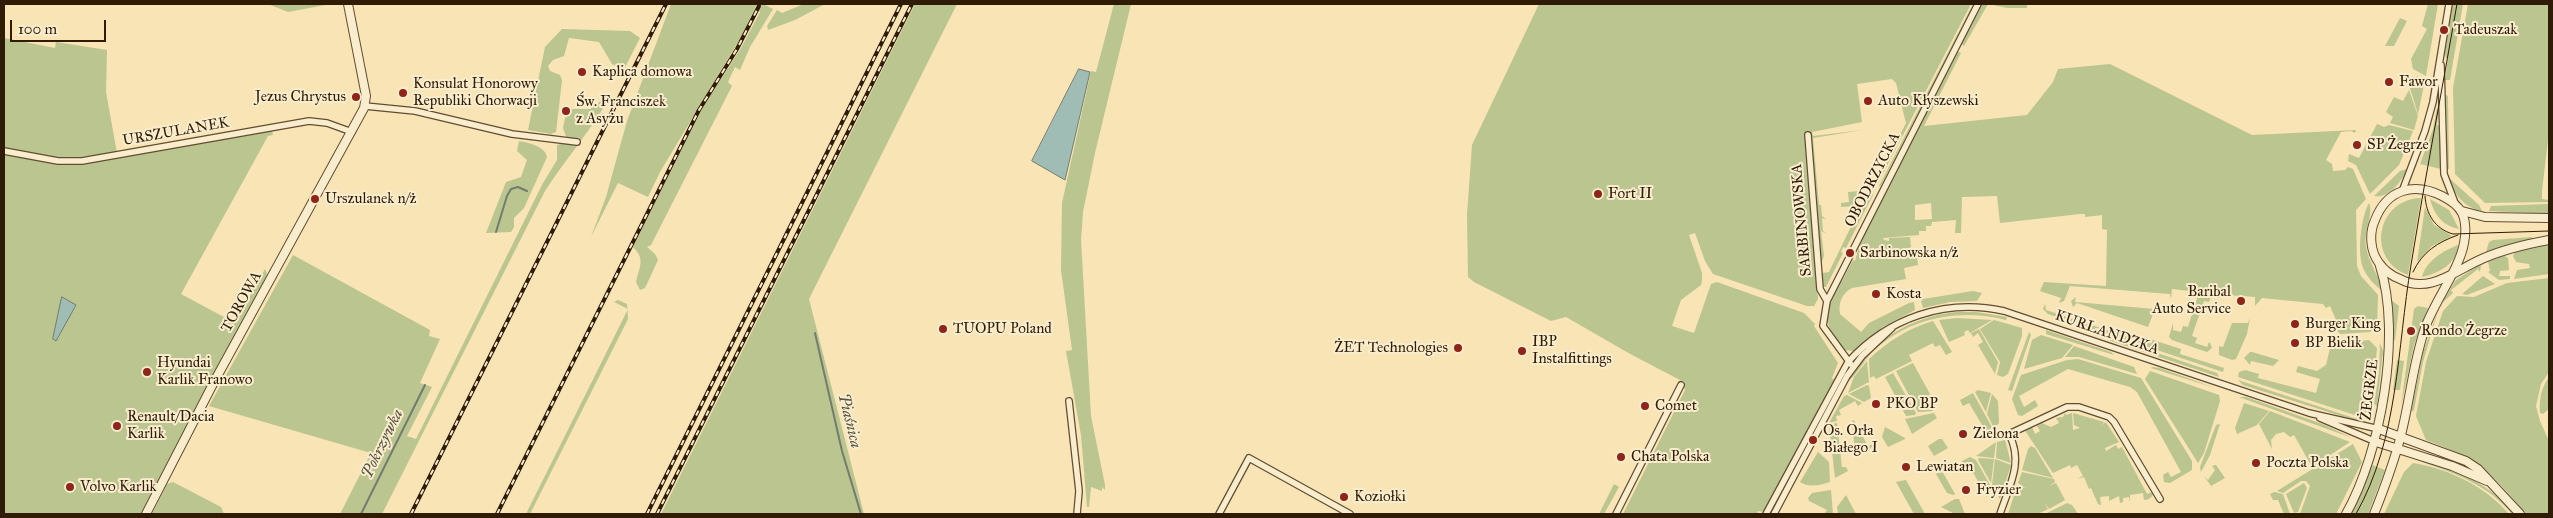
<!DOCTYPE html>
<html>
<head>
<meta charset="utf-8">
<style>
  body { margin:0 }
  #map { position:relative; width:2553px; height:518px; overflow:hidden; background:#f8e4b4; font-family:"IM FELL Great Primer",serif }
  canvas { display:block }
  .frame { position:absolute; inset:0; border:5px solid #301b06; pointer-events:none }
  .scale { position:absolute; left:10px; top:20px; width:96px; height:22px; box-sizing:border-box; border:2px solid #301b06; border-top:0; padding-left:6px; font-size:15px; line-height:18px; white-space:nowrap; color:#301b06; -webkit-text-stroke:4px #faedce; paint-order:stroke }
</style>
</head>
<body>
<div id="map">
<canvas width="2553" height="518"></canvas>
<div class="frame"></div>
<div class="scale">100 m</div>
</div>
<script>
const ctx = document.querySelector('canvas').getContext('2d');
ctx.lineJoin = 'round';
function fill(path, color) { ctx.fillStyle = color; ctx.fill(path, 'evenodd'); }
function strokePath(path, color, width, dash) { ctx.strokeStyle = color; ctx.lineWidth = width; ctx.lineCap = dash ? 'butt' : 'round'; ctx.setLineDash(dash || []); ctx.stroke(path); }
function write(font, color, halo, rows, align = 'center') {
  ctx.font = font + ' "IM FELL Great Primer",serif'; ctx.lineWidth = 4; ctx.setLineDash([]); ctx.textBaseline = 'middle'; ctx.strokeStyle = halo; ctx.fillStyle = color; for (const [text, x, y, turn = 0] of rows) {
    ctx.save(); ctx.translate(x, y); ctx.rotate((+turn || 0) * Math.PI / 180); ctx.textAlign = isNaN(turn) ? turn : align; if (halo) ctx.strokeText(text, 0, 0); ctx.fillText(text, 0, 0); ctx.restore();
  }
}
fill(new Path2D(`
  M268,4H331L288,12Z
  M671,4H757L741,37L660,172L648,197L618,183L591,237L606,197L627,121Z
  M763,4L773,9L750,47L740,70L735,67L728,82L732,86L651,245L647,247L655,254L658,260L645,288L640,290L636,282C639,268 646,259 633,247L704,105L741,48L760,12L758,9Z
  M804,4H825L795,20L768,30L767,26L777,10L782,13Z
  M915,4H957L809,299L864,514H661Z
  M1114,4H1131L1095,153L1083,212L1081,240L1091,416L1105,485V490L1102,487V491L1091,487L1089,507H1087L1081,435L1066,351L1072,350L1061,270L1062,203L1091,71L1096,72Z
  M1539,4H1971L1877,185L1872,187L1871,184L1875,185L1906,123L1896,83L1892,79L1857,84L1862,122L1812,132L1813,136L1863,130L1813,138L1819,205H1821L1822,216L1827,220L1822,218L1823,231L1827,234L1821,231L1824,256L1821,264L1822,273L1829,272L1861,206H1864L1871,192L1873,195L1846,248L1843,247L1841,252L1843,253L1826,287H1817L1818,299L1814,306H1807L1713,274L1705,261L1695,233L1689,235L1702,273V281L1701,285L1681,300L1672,326L1694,333L1711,284L1717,282L1804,313L1815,324L1814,326L1838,363L1832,378L1834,380L1764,512L1758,511L1757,514H1623L1685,390L1682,381L1632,355L1566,317L1551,321L1474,282L1468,277L1467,215L1472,145Z
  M1973,4H1974L1880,187L1879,186Z
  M1981,4H2027V8H2007L1988,4L1964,46L1961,44Z
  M2428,4H2438L2426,76L2413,69L2411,59L2427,29L2422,26Z
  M2453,4H2463L2450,80H2445L2448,58H2446L2445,53Z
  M2468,4H2549V131L2542,191V199L2549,200V202L2485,203L2455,174L2453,88Z
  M2400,18L2407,21L2394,46H2385Z
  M562,29L630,31L640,38L623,71L612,64L599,42L569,38L564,56L553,60L548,66L550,71L560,75L562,80L556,132L551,134L528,130L545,47Z
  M4,38L55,48L56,42L107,50L106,92L117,153L65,159L4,149Z
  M1957,51L1961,53L1924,126L2027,115L2053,82L2058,69L2110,64L2252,135L2356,130L2355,133L2351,131L2341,132L2326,160L2332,164L2333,171L2345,170L2348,167L2353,169L2366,199L2356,210L2357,266L2361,276L2378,295L2377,327L2370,332L2340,334L2335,328L2339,327L2330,306L2326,308L2323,304L2262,298L2255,306V297L2227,295L2226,298L2211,297L2209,302L2204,301L2192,336L2197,338L2195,343L2207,347L2209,342L2210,343L2212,348L2207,352L2172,340L2169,337L2173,323V330L2181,332L2183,326L2188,327L2199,292L2172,289L2171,299L2170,294L2070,286L2064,301L2059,303L2061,298L2040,291L2044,282L2106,286L2107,230L2102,229V215L2085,217V214H2080L2000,223L1997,196L1962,197L1961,233H1955L1956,220L1932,222L1931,226H1926V231H1919V235L1883,238L1884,240L1889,241V238L1910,237L1911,247L1906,250V257H1917L1918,265L1904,268L1906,279L1852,288C1842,293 1838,303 1840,314L1861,332L1869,323L1909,303L1914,302L1915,310L1883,327L1854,351L1844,350C1820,325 1826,309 1840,280L1842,281L1853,260L1855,261L1859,247L1857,246ZM1931,203L1932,219L1915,220V205Z
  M2417,76L2425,80L2418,114L2410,88Z
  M2409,90L2418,116L2414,130L2390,123L2393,117L2386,112L2394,97L2403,101Z
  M2446,95L2448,96L2449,169H2447Z
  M605,98L608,100C589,133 565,160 545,191L382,514H340L371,453L209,406L293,255L430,330L429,336L440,339L420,383L432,387L407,436L416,439L543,183L557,160V145L568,142L563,128L567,109H590Z
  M2437,108L2439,109L2437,125L2440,126L2441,169L2420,164L2433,129Z
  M2377,124L2384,127L2389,125L2413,131L2399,165L2370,194L2356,165L2348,161L2349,154L2359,158Z
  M272,131L273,135L268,136L181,294L235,323L265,269L268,276L142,514H4V154L53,163L80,164Z
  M519,141C529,143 545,146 547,157L524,208L514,218V227L511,232L486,233L506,182L521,177L527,160L517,151Z
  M2407,169C2402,181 2389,199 2374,196L2400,171Z
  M2448,177L2479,205L2482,211C2463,207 2455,195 2448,177Z
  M1860,191L1861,194L1856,206L1841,207V203L1849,202L1848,192Z
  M2421,198L2408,275C2365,259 2377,199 2421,198Z
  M2430,199L2449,210L2459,229C2443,226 2434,215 2430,199Z
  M2369,203C2374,214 2363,232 2366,246C2368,262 2379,276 2384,292C2376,287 2366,276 2363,268C2357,252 2361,217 2369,203Z
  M2549,204V214L2489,211L2491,206Z
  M2425,207L2434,225L2452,236L2432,246L2417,262Z
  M2532,237V239L2486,252L2489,242L2493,240Z
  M2549,244V274L2514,279L2517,270L2530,268L2529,264L2516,262L2513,256L2515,252Z
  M2458,245C2458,263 2438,274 2422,277C2426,261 2443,251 2458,245Z
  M2503,255L2508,258L2509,270L2500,271L2499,276H2510V279L2499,280L2488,272L2490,271L2488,261Z
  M2481,264L2480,272L2478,269L2451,290L2453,293L2441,304L2456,280Z
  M2483,276L2495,284L2467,295L2462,294Z
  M2549,278V372L2541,384L2536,406L2540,421L2549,441V514H2525C2495,474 2473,457 2426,440L2416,416L2426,362L2443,311L2457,296L2474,297L2507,283Z
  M1973,291L1982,293L1977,301L1950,302L1923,308L1921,301L1923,299Z
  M2076,297L2075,302L2154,309L2155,304L2160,309H2155L2148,327L2077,303L2073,307L2071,301Z
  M618,300L627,304L628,319L530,514H526L628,309L614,302Z
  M2391,300L2399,306L2395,341L2394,340Z
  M2045,304L2046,310L2143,342L2145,337L2156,341L2153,349L2048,314L2043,309Z
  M2418,306L2428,308L2414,345L2401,406L2414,309Z
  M2438,311L2423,362L2414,410L2411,412L2423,352Z
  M1956,312H1976L2007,317L2006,320C1959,308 1909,318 1873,351C1864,360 1856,377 1846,383C1871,342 1908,317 1956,312Z
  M1957,318L1992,320L1970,333L1968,330L1964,332L1965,335L1949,342L1939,320Z
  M2250,318L2247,334L2236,359L2232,360L2219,355V346L2223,347L2232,323H2248Z
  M1994,320L2022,328V336L2008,374L2003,377L1997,375L2000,362L1980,329Z
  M1933,321L1952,352L1946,355L1940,345L1935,347L1933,343L1909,355L1912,361L1876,379L1874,376L1870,378L1869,359C1887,342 1909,328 1933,321Z
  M1979,329L1998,362L1995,374L1978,345L1983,342L1978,333L1973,337L1971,333Z
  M2046,330L2111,352L2114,355L2046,334Z
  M2029,332L2031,335L2012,391L2008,390Z
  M2101,334L2217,373L2219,377L2111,341Z
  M2041,335L2073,345L2062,358L2024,369L2032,340Z
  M2369,340L2377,348L2371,409L2361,417L2238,377L2239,372L2245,370L2259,374L2258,378L2316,393L2320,379L2296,372L2298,366L2317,371L2326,365L2330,348L2334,344Z
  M2156,341L2181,349L2180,354L2224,368L2223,372L2154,349Z
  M2380,343L2383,351L2377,406L2374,404L2379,372Z
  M2074,346L2134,367L2137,374L2079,357H2065Z
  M2250,352H2252L2279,360L2273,366L2251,361L2250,365L2244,358Z
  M2078,359L2141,378L2192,461V470L2170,483L2164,482L2163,475L2168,472L2171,477L2181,472L2137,392L2130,387L2068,369L2019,396L2024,407L2035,400L2038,406L2022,416L2018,415L2012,399L2021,375L2067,360Z
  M2397,360L2404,361L2400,390H2393Z
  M1867,361L1869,382L1848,393L1854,377Z
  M1913,363L1930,394L1926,408L1931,407L1933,411L1918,412L1896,371Z
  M2152,367L2160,368L2215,388L2151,368Z
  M2150,371L2219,395L2220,401L2204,453L2198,463L2145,379Z
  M1893,373L1916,413L1915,415L1906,416L1885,377Z
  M2549,377V409L2543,414L2540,413C2539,400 2541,388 2549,377Z
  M2238,380L2357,419V421L2243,385Z
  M1867,385L1869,386L1871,398L1864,402L1849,394Z
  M1978,390L1991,393L1986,412L1975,392Z
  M1973,393L1993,429L1985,430L1969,403L1963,406L1960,400Z
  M1992,394L1998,401L1999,423L1994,428L1987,414Z
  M1847,395L1862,403L1858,406L1855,401L1839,410L1841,415L1836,416L1837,421L1829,423L1844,396Z
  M2239,397H2246L2325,425L2352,438Z
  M2244,403L2269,411L2257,425L2237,434L2235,428Z
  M2270,411L2350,442L2312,467L2294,435L2290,437L2284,432L2276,434L2271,440L2272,449L2259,424Z
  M1934,413L1937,418L1912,434L1905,419Z
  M2065,413L2066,415L2072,413L2073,430L2080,428L2074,425L2073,413L2104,422L2100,428L2105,422L2107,424L2119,442L2105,448L2106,451L2116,445L2118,449L2122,447L2147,494L2152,492L2153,495L2149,499L2144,500L2143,493L2130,495V502L2129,497L2123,498V502L2120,503L2119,496L2109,501V496L2100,497L2101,505L2098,504L2091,488L2089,489L2084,477L2077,479L2083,476L2077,465L2071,468L2070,465L2053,473L2024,429L2032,427L2035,434L2040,431L2037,426L2042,423L2051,427L2059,423L2056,418L2063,417Z
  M1854,420L1868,446L1873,444V446L1866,452L1864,448L1856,451L1855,456L1851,454L1855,453L1852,421Z
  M1837,423L1842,467H1846L1848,471L1835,478L1829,425Z
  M2220,424L2210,455L2201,472L2200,467L2216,425Z
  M1885,427L1905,438V439L1888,447L1882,437Z
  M1939,439H1942L1948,448L1934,456L1928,446Z
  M2005,440L2011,463L1996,458L1997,442Z
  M1996,442L1994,458L1976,456Z
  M2353,444L2362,462L2336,514H2300L2310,486L2306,481H2301L2283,493L2277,491Z
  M2031,446L2035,448L2053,478L2022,470L2028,449Z
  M1818,452L1829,462L1830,482C1820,485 1809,488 1800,482Z
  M1970,457L1976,460L1990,485L1987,497L1971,469L1965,472L1961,465L1962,461Z
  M1979,458L1994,459L1991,483L1978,460Z
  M1995,459L2011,465L2000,499L1992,485Z
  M2420,459C2461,472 2486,482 2516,514H2512C2488,485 2457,474 2422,462Z
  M2413,463C2449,469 2485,486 2509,514H2384L2404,472Z
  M2216,465L2225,478L2211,486L2204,476L2208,480L2215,470L2212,466Z
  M2372,465L2385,470L2368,514H2350Z
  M1942,471L1955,494L1953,495L1947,493L1936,474Z
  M2022,472L2054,479L2055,482L2049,486L2056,483L2065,500L2049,509L2044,502L2048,509L2038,514H2008L2017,486L2026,488L2018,483Z
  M1906,480L1925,514H1914L1896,482Z
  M173,482L221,507L224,514H152L167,484Z
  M2304,483L2307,488L2298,512L2294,513L2286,494Z
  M1614,484L1619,487L1604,514H1599Z
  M1831,490L1833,514H1824L1827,510L1809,501L1808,498L1812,493Z
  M2274,492L2283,494L2290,514H2284L2278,500H2273L2270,494Z
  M1846,495L1856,514H1838L1837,507Z
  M1955,499H1959L1965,514H1955L1941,507Z
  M2067,503L2072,505L2078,514H2045Z`), '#bac590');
const water = new Path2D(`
  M1079,69L1090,72L1065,180L1032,161Z
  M62,297L76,305L56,341L53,339Z`);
fill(water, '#9fbdb4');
strokePath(water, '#737c6e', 1);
strokePath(new Path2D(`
  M496,232L507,196L511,189L518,187L527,191
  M815,333L842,451L861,514
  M361,514L425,385`), '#737c6e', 2);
const minor = new Path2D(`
  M2441,65L2444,174L2455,203
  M365,106L415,111L512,134L577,142
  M1808,135L1820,289L1827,301
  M4,151L58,161H82L309,121L327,123L352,132
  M2403,189L2425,131L2433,102L2449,4
  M1853,367L1823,326L1827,301L1978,4
  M1069,401L1079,491L1077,514
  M2320,418L2376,442
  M1219,514L1249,458L1350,514
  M1616,514L1681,385
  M1766,514L1848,362C1888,318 1945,298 2004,311L2309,413L2379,429
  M1774,514L1847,376L1862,356L1892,328
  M2000,514C2009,486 2024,463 2009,434L2067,407H2079L2109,417L2114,422L2160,499`);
const tertiary = new Path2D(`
  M2462,211L2485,217L2549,218
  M2379,429L2466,461L2478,469L2520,514
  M2376,442L2452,466L2487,481
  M146,514L214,382L364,108L366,96L348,4
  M2346,514C2381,452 2402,334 2380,266
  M2374,514C2384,489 2394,462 2401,435C2410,400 2413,363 2425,328C2434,302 2460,268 2464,243C2466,234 2466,221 2462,213C2458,205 2450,200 2442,196C2414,182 2387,189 2375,220C2369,233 2370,251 2379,263C2384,270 2392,276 2400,279C2430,295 2457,269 2484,258C2505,249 2527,244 2549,240`);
strokePath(minor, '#624d32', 8);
strokePath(tertiary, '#624d32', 10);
strokePath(minor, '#faedce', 5.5);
strokePath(tertiary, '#faedce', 8);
strokePath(new Path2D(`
  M2425,196C2426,214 2435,229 2453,234L2549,231
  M2413,272C2422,252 2438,242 2458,235
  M2356,514C2399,438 2397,348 2411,265C2425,177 2442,91 2457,4`), '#301b06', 1);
const rail = new Path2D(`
  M411,514L666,4
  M497,514L699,110L737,49L759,6
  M647,514L901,4
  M657,514L912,4`);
strokePath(rail, '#301b06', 4);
strokePath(rail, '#faedce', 2, [5.5]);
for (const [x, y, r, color] of [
  [2444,30,5,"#8f2418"],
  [582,72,5,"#8f2418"],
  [2389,82,5,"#8f2418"],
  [403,93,5,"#8f2418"],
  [356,97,5,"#8f2418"],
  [1868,101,5,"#8f2418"],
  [566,111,5,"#8f2418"],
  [2357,145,5,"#8f2418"],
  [1598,194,5,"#8f2418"],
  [315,199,5,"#8f2418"],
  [1850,253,5,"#8f2418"],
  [1876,294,5,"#8f2418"],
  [2241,301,5,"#8f2418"],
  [2295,324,5,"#8f2418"],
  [943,329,5,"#8f2418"],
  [2411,331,5,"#8f2418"],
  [2295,343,5,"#8f2418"],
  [1458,348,5,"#8f2418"],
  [1522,351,5,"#8f2418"],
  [147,372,5,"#8f2418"],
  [1876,404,5,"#8f2418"],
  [1645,406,5,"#8f2418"],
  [117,426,5,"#8f2418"],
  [1963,434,5,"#8f2418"],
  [1813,440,5,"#8f2418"],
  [1621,457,5,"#8f2418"],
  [2256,463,5,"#8f2418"],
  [1906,467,5,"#8f2418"],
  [70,487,5,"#8f2418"],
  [1966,490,5,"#8f2418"],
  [1344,497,5,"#8f2418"]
]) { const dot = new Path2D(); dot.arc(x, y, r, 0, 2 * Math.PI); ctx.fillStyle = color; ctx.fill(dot); strokePath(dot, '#faedce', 2); }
write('15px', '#301b06', '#faedce', [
  ["Tadeuszak",2454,30],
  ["Kaplica domowa",592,72],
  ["Fawor",2399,82],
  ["Konsulat Honorowy",413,84],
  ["Republiki Chorwacji",413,101],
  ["Jezus Chrystus",346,97,"right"],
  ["Auto Kłyszewski",1878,101],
  ["Św. Franciszek",576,102],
  ["z Asyżu",576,119],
  ["SP Żegrze",2367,145],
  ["Fort II",1608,194],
  ["Urszulanek n/ż",325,199],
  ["Sarbinowska n/ż",1860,253],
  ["Baribal",2231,292,"right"],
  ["Auto Service",2231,309,"right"],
  ["Kosta",1886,294],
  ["Burger King",2305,324],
  ["TUOPU Poland",953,329],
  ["Rondo Żegrze",2421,331],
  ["IBP",1532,342],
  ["Instalfittings",1532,359],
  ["BP Bielik",2305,343],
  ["ŻET Technologies",1448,348,"right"],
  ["Hyundai",157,363],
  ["Karlik Franowo",157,380],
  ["PKO BP",1886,404],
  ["Comet",1655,406],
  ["Renault/Dacia",127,417],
  ["Karlik",127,434],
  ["Os. Orła",1823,431],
  ["Białego I",1823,448],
  ["Zielona",1973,434],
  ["Chata Polska",1631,457],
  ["Poczta Polska",2266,463],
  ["Lewiatan",1916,467],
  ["Volvo Karlik",80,487],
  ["Fryzier",1976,490],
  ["Koziołki",1354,497]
], 'left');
write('15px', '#301b06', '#faedce', [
  ["URSZULANEK",176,132,-10],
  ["OBODRZYCKA",1873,180,-63],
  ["SARBINOWSKA",1802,220,-95],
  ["TOROWA",242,302,-61],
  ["KURLANDZKA",2107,333,19],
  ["ŻEGRZE",2370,390,-83]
]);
write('italic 16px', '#575443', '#faedce', [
  ["Piaśnica",849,421,76],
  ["Pokrzywka",383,444,-64]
]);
</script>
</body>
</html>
